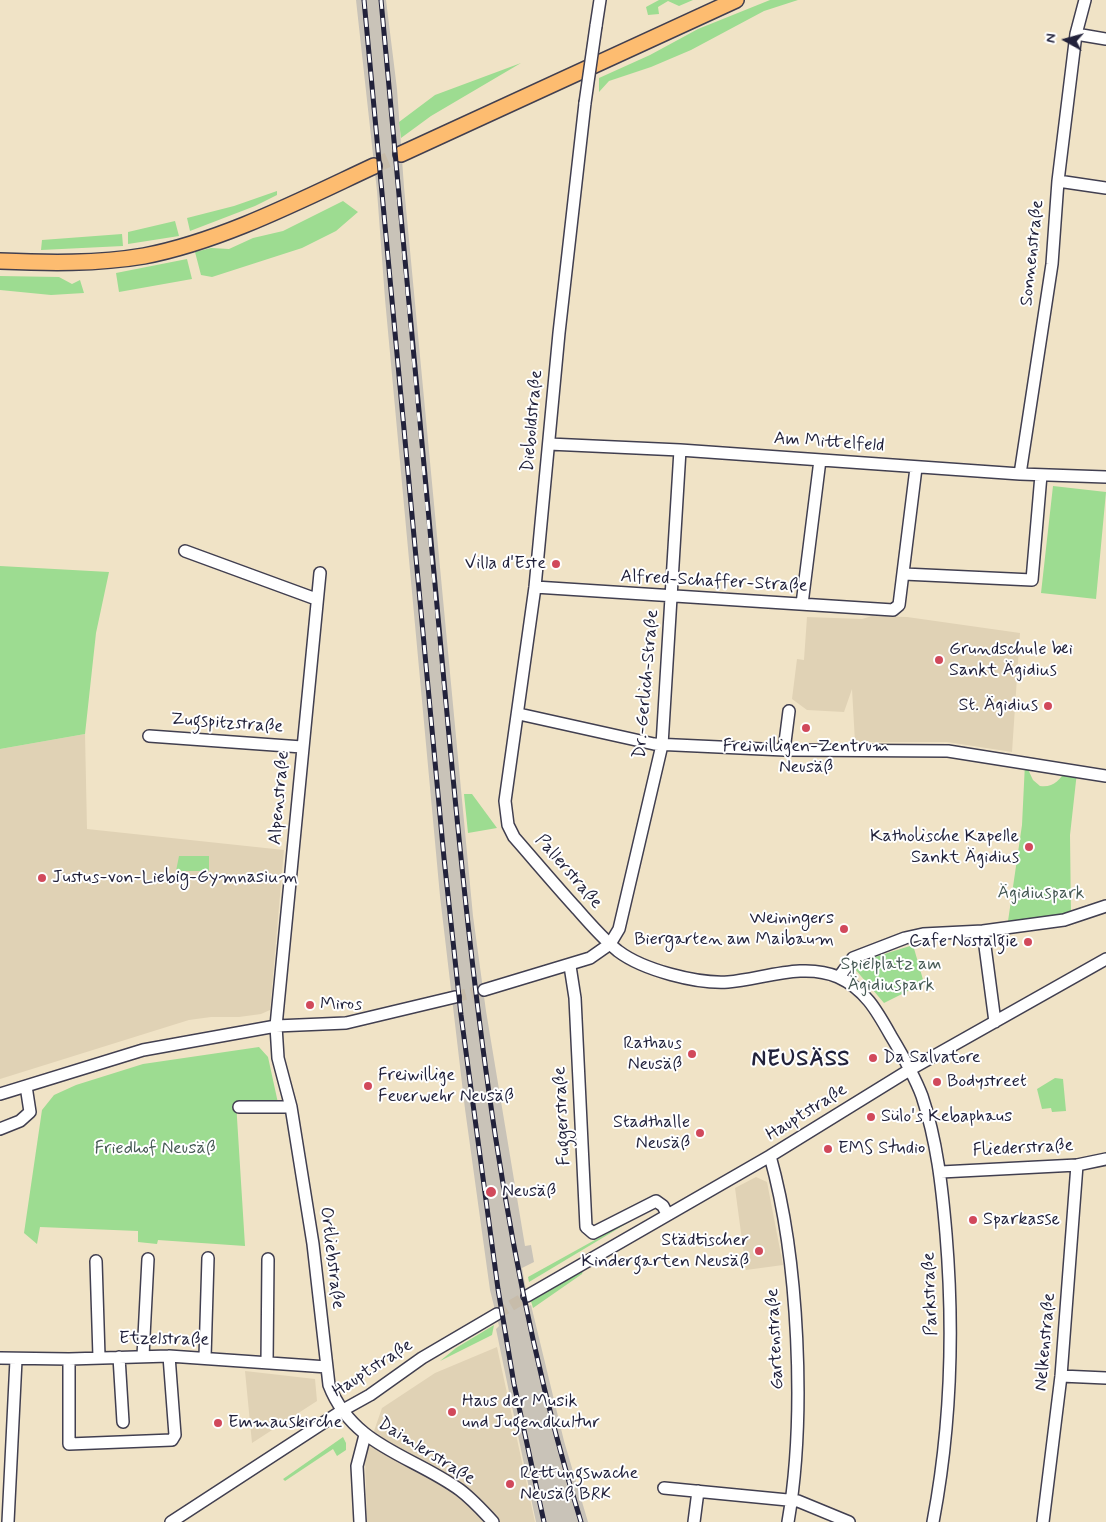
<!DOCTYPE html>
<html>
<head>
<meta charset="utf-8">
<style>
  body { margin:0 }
  #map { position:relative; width:1106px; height:1522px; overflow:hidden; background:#f0e3c6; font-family:Mynerve,sans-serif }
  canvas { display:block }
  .north { position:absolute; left:1041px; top:15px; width:50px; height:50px; -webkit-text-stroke:4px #fff; paint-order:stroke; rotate:277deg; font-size:14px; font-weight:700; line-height:20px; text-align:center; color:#22223b }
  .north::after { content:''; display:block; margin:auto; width:18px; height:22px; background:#22223b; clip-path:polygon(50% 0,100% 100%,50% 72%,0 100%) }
</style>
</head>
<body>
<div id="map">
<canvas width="1106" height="1522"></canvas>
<div class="north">N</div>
</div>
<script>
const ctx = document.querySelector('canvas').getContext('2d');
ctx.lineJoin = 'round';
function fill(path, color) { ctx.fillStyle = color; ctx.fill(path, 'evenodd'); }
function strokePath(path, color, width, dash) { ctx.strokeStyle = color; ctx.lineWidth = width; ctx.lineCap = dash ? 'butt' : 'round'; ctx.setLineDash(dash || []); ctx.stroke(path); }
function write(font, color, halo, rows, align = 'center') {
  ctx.font = font + ' Mynerve,sans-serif'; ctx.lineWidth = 4; ctx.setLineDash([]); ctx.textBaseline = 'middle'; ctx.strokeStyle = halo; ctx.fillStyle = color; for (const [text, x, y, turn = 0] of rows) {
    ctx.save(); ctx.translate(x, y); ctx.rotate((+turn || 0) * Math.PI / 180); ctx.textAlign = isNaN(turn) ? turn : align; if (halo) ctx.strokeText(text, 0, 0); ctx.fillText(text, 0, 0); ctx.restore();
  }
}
fill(new Path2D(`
  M872,616L907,617L1020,633L1012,752L947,742H855L852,689L844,712L807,710L792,699L797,659L804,660L807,617L862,619Z
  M85,734L87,829L284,850L270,1010L261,1014L239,1017H211L189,1020L0,1079V749Z
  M756,1177L767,1182L783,1265L746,1270L735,1188Z
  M497,1347L535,1522H367L365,1457L382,1408L435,1373Z
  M245,1371L315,1379L317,1401L252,1443Z`), '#e0d2b5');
fill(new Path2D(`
  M356,0H386L397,89L404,187L473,916L486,1011L525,1246L531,1245L534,1262L522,1268L529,1306L531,1305L564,1441L588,1522H536L496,1329L499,1326L490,1290L465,1109L440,896L385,299L377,191Z`), '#c9c3b8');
fill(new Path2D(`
  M659,0H693L679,6L668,1L658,7L659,14L648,15L646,7Z
  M770,0H798L764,11L691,50L651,67L609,81L599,92V78L650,55L698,29Z
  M521,63L431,116L401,138L399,122L435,95Z
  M277,191V195L255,206L190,231L187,218L234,206Z
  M343,201L358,212L336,231L302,248L212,277L201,275L195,252L211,248L229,249L253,238L283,231Z
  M175,221L179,236L128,244V232Z
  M122,234L123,246L41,250L42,240Z
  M187,259L192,279L119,292L116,273Z
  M0,276L59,277L72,284L80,280L84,293L51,295L0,290Z
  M1053,486L1106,492L1096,599L1041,593Z
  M0,566L109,572L96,633L85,734L0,749Z
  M1025,763L1033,780L1040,786C1053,788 1060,780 1066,770L1077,772L1070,835L1071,917L1007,928L1022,825Z
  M464,794H472L497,828L468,833Z
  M179,856H209V871H176Z
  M913,945L924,983L884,1003L855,969L875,957Z
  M259,1047L268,1057L278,1103L236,1102L245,1246L158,1240L157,1244L138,1242V1231L40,1227L37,1244L24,1233L42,1110L54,1095L76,1085L143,1064Z
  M1055,1078L1063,1079L1066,1111L1052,1112L1051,1108L1042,1109L1037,1089Z
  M649,1210L529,1282L528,1277Z
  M583,1271L582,1274L533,1308L531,1301Z
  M494,1325L492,1335L440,1361L456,1348Z
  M343,1437L346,1443V1450L337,1456L333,1449L285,1481L283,1479Z`), '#9ddc91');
strokePath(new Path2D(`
  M455,997L484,990
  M497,1314L527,1296`), '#c7bcaa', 11, [11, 5.5]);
strokePath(new Path2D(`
  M374,166L401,154`), '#c7bcaa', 15, [15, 8]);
const minor = new Path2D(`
  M596,26L600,0
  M1076,34L1085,0
  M585,103L559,333L535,587L505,801L508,825L514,837C535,861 556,886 577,909C590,924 603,939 618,951C643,970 697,984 728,982C763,979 804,962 838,977C865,989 877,1011 891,1036C903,1056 914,1075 922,1096C937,1141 942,1187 946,1234C954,1330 951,1427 933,1522
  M1058,181L1106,188
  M549,444L680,450L1020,474L1106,477
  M1020,474L1052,264L1058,181L1076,34L1106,39
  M185,551L316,599
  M320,573L276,1026L278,1058L291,1107L313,1244L329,1385C353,1447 412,1455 460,1490C472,1499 483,1511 493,1522
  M904,574L1032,580L1041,475
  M535,587L893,610L899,605L916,468
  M802,604L820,460
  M519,714L654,744L784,750L948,751L1106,776
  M149,736L302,747
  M784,750L789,711
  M983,931L1064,920L1106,906
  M570,966L575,998L586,1227L593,1233L656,1201L663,1206L667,1214
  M839,977L853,958L905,938L923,934L983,931L995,1022
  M484,990L590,958L610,944L619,929L662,745L680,450
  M0,1094L143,1050L276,1026L346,1023L455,997
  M239,1107H291
  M0,1129L20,1121L30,1112L26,1086
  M770,1156C799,1259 806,1417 788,1522
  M941,1172L1077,1165L1106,1159
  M96,1261L99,1357
  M527,1296L770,1156L911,1069L1106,959
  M143,1356L148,1259
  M119,1357L123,1422
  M205,1357L208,1258
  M0,1358L69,1359L169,1356L327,1367
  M69,1359V1444L172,1440L175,1435L169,1356
  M267,1363L268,1259
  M1061,1376L1106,1378
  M664,1488L798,1501L849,1522
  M8,1522L16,1360
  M171,1522L343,1410L370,1395L422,1358L497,1314
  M360,1522L357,1466L365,1435
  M694,1522L698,1491
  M1043,1522L1061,1376L1077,1165`);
const major = new Path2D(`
  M401,154L736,0
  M0,261C47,263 97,264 144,256C222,241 301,200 374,166`);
strokePath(minor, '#413f50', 14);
strokePath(major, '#413f50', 18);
strokePath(minor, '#fff', 11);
strokePath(major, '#fdbc70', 15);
const rail = new Path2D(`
  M364,0L444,858L461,1015L498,1289L514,1384L544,1522
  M381,0C404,249 425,498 450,746C475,1008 503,1270 581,1522`);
strokePath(rail, '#22223b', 5);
strokePath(rail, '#fff', 3, [9]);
const minorBridge = new Path2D(`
  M585,103L596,26`);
strokePath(minorBridge, '#413f50', 14, []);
strokePath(minorBridge, '#fff', 11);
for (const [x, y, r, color] of [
  [556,564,5,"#d1495b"],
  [939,660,5,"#d1495b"],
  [1048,706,5,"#d1495b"],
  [806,728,5,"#d1495b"],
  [1029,847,5,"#d1495b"],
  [42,878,5,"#d1495b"],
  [844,929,5,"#d1495b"],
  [1028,942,5,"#d1495b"],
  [310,1005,5,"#d1495b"],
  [692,1054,5,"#d1495b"],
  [873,1058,5,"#d1495b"],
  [937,1082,5,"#d1495b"],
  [368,1086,5,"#d1495b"],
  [871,1117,5,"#d1495b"],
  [700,1133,5,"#d1495b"],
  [828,1149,5,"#d1495b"],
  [491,1192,6,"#d1495b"],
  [973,1220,5,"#d1495b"],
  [759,1251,5,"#d1495b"],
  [452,1412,5,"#d1495b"],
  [218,1423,5,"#d1495b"],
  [510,1484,5,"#d1495b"]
]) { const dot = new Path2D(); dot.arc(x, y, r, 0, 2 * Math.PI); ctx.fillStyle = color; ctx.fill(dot); strokePath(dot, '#fff', 2); }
write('18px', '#22223b', '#fff', [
  ["Sonnenstraße",1033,253,-84],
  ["Dieboldstraße",533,421,-85],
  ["Am Mittelfeld",829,443,4],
  ["Alfred-Schaffer-Straße",714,582,3],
  ["Dr.-Gerlich-Straße",647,684,-85],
  ["Zugspitzstraße",227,724,4],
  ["Alpenstraße",280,798,-85],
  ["Pallerstraße",568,872,49],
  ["Hauptstraße",807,1113,-32],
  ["Fuggerstraße",563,1116,-93],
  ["Fliederstraße",1023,1149,-3],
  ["Ortliebstraße",331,1258,83],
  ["Parkstraße",931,1294,-92],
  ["Gartenstraße",776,1339,-93],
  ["Etzelstraße",164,1340,1],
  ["Nelkenstraße",1046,1342,-85],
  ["Hauptstraße",373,1369,-33],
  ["Daimlerstraße",426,1452,32]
]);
write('18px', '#22223b', '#fff', [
  ["Villa d'Este",546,564,"right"],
  ["Grundschule bei",949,650],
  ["Sankt Ägidius",949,671],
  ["St. Ägidius",1038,706,"right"],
  ["Freiwilligen-Zentrum",806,747,"center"],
  ["Neusäß",806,768,"center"],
  ["Katholische Kapelle",1019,837,"right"],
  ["Sankt Ägidius",1019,858,"right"],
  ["Justus-von-Liebig-Gymnasium",52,878],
  ["Weiningers",834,919,"right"],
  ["Biergarten am Maibaum",834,940,"right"],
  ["Cafe Nostalgie",1018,942,"right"],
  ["Miros",320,1005],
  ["Rathaus",682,1044,"right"],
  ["Neusäß",682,1065,"right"],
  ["Da Salvatore",883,1058],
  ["Freiwillige",378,1076],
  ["Feuerwehr Neusäß",378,1097],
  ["Bodystreet",947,1082],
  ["Sülo's Kebaphaus",881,1117],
  ["Stadthalle",690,1123,"right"],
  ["Neusäß",690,1144,"right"],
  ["EMS Studio",838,1149],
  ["Neusäß",502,1192],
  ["Sparkasse",983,1220],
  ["Städtischer",749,1241,"right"],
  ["Kindergarten Neusäß",749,1262,"right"],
  ["Haus der Musik",462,1402],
  ["und Jugendkultur",462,1423],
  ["Emmauskirche",228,1423],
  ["Rettungswache",520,1474],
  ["Neusäß BRK",520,1495]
], 'left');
write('18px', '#475a55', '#fff', [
  ["Ägidiuspark",1041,894],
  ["Spielplatz am",891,965],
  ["Ägidiuspark",891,986],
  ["Friedhof Neusäß",155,1149]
]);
ctx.letterSpacing = '1px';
write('bold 22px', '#22223b', '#fff', [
  ["NEUSÄSS",801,1060]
]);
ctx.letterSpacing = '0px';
</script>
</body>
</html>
